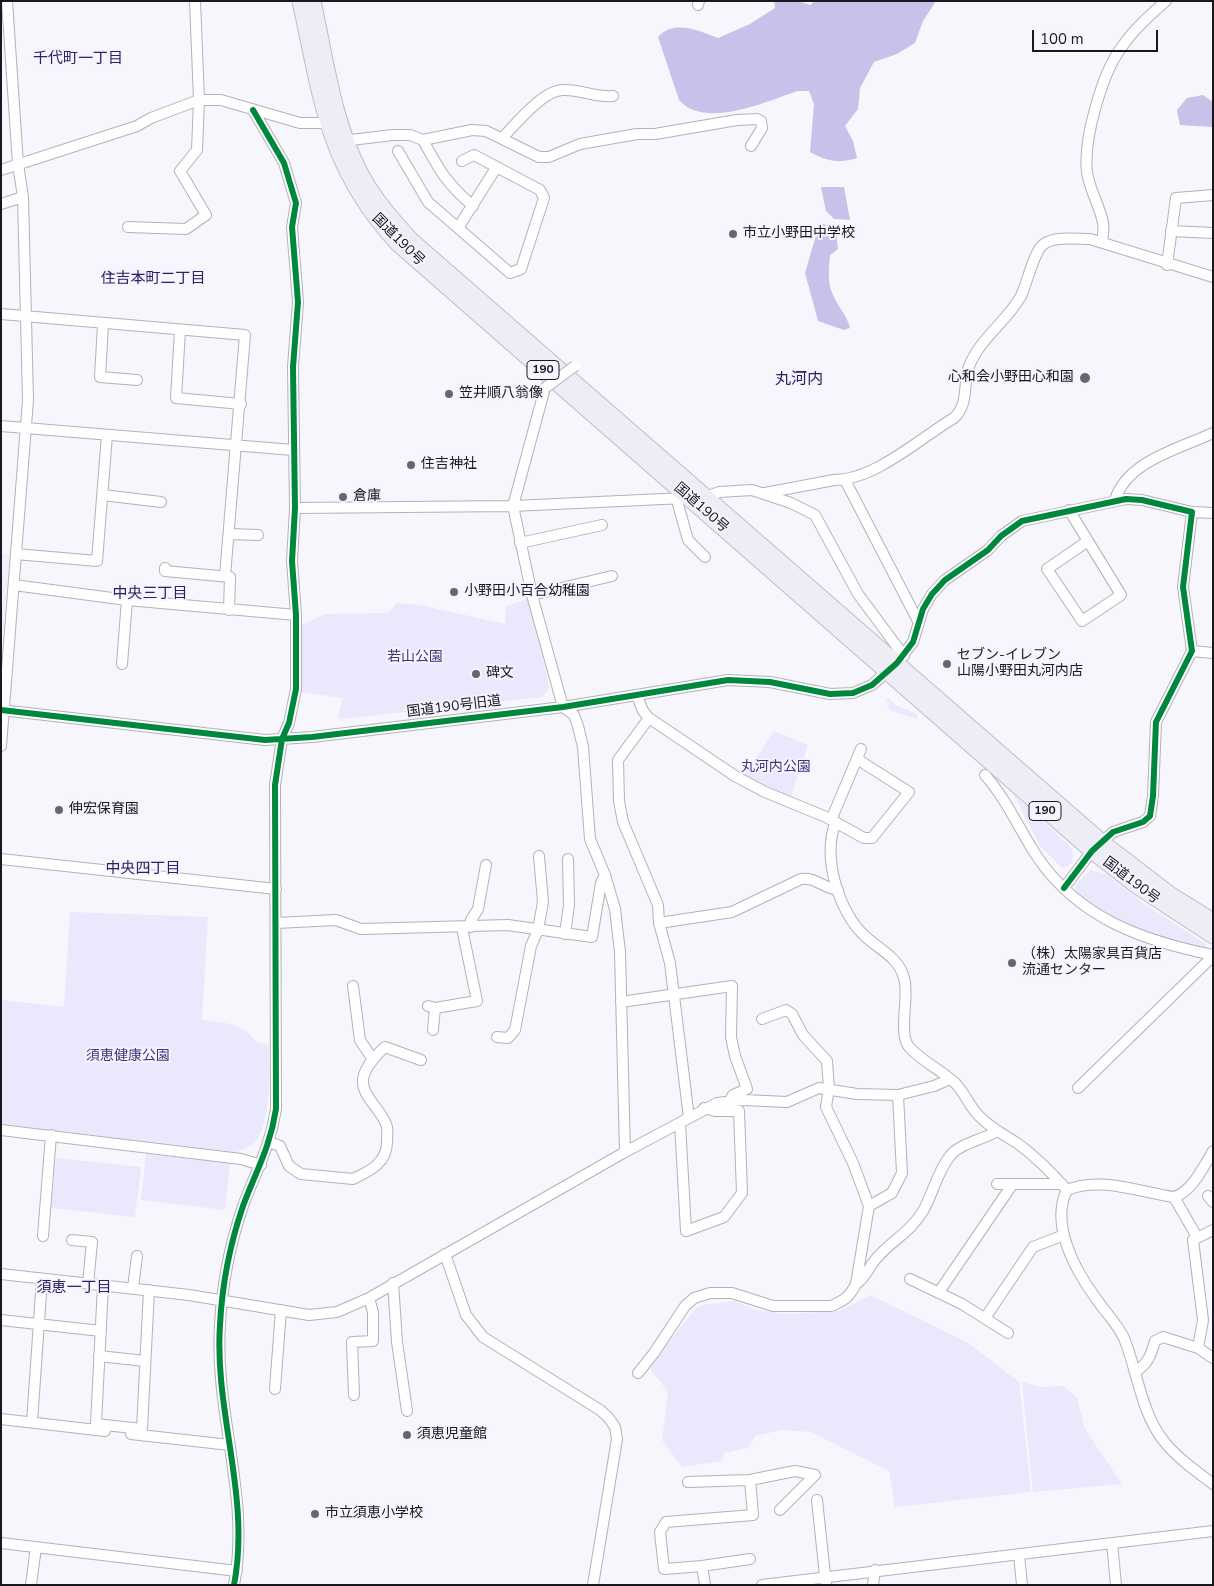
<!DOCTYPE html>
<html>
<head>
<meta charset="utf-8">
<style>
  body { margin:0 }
  #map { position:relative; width:1214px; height:1586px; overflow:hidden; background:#f6f6fc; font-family:"Nunito Sans",sans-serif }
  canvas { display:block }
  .frame { position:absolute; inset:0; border:2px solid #19181e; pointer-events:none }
  .scale { position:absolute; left:1032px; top:30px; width:126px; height:22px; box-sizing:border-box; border:2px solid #19181e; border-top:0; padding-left:6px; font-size:15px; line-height:18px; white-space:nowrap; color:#19181e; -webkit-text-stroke:4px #f4f3ff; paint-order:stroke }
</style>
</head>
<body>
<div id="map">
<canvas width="1214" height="1586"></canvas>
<div class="frame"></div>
<div class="scale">100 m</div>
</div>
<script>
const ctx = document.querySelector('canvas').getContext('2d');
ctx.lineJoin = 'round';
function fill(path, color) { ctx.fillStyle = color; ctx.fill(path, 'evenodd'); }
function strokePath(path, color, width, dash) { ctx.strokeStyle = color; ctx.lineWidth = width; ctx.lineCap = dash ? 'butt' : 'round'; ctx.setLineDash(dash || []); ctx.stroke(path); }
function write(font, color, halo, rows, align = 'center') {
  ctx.font = font + ' "Nunito Sans","Noto Sans JP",sans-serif'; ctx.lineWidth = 4; ctx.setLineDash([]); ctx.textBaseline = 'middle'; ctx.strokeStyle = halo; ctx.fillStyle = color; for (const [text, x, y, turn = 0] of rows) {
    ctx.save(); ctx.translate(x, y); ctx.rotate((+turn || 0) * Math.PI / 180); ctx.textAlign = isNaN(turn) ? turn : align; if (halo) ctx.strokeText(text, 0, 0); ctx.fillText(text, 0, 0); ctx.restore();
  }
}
fill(new Path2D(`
  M1,553L10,554L1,655Z`), '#f0effe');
fill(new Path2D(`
  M531,598L549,688L542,697L341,719L338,716L343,698L299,692V626L325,614L388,613L397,603L420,605L505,624L506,606Z
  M889,698L895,705L917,714V719L890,710L886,700Z
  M774,731L808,745L790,799L743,778Z
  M1014,795L1069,845C1075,853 1075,867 1062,868L1040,846Z
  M1091,870L1106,874L1144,904L1206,944V949C1193,946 1180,944 1167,940C1147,932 1085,908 1075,889L1077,883Z
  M70,912L208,917L202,1020C224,1023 242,1022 256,1042L269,1045C269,1072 272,1118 256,1141C252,1147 243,1149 236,1152L1,1124V1000L64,1007Z
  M146,1154L230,1163L225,1210L141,1200Z
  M56,1158L141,1167L135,1217L51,1208Z
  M871,1295L968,1343L1019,1382L1031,1492L895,1507L889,1471L811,1432L782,1430L755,1436L749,1447L725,1453L722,1461L682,1467L662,1440L668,1392L649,1367L696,1308L703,1305L734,1301L755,1310L784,1314L840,1311Z
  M1022,1382L1040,1387L1063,1386L1077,1398L1085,1429L1122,1484L1033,1492Z`), '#eae8fd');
fill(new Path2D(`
  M774,1H798L810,5L815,1H936L923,21L915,43L897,54L874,62L860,88L858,109L845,126L853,141L857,158C838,164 827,161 810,152L814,104L809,91H798C767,101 705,130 679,100L658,37C674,19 699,31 718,38L750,24L775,8Z
  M1203,95L1213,102V127L1180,125L1177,110L1187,98Z
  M821,187H844L850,220L834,219L826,211Z
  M824,224L836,232L838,249L830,255C829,268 827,282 833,295C838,307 847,315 850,328L844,330L818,321L805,273L819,225Z`), '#c7c2e9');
const minor = new Path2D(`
  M698,5L699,1
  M502,138C516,124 543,90 563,90C580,89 596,98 613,96
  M423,140C439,170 447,184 473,206
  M342,141L393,135H410L423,140L472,130L486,131L539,157H549L580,144L637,134H655L737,120L757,119L761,121L762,128L751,146
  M398,151L428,202L510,273L521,269L544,198L540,190L474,155L462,161
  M1,170L137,126L151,118L199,100H221L300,123H327
  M1,204L23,197
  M128,227L186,229L206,215L180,171L197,150L199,100L195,1
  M458,228L496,168
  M1171,231L1213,233
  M1102,242C1103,236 1104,228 1103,223C1100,206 1089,189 1087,172C1083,140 1102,74 1121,48C1133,30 1150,15 1166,1
  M1167,265L1176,198L1213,195
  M1,314L245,335L225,576
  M103,324L100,377L137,380
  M180,330L176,398L241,404
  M545,388L513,506L532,595L563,707L574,715L578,726L583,747L590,839L605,875L615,909L620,952L625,1152
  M1,426L293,450
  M845,480L919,623
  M765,493L834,480C875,480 920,438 954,418C970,403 962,382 970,364C981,338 1007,321 1021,296C1027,284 1034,250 1044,244C1055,236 1077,239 1090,239L1213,277
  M103,495L161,502
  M676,497L688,540L705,557
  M1115,500C1127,461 1179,449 1213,433
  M295,508L513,506L706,497L719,492L752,490L791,503L815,515L858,594L904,656
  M1069,510L1121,595L1082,621L1047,569L1088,541
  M1192,512L1213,513
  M229,534L258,535
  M520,543L602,525
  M16,554L97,561L107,435
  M165,568V571L230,577L229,610
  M14,585L127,600L296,615
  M532,595L612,576
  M1192,651L1213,653
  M122,664L127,600
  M637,696L643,711L649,718L735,776L765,792L826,817L864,838H872L909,792L857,759
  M1,710L265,740L312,737L563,707L728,680L770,682L830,694L853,693L872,685L897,663L913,642L923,609L932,594L945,580L988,550L1001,536L1022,521L1126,499L1142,500L1192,512L1183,587L1192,651L1156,722L1153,796L1150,816L1143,822L1113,832L1092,851L1064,888
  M649,718L618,760L619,801L623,822L658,905L659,923L670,963L689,1118
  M1,746L28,400L23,197L18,164L7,1
  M985,775C1007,800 1020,831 1038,858C1080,919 1144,941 1213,955
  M831,820L861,749
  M836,822C821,855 839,914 866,937C880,950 899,958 904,978C910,996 897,1035 910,1048C923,1062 941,1070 955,1083C965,1093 970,1108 980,1117C991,1128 1004,1135 1017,1143C1035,1156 1052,1173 1067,1190
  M1,859L276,889
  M276,923L336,920L361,929L508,925L592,937L601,883L605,875
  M659,923L732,912L801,879C816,877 823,888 838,890
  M471,927V920L478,909L486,865
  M565,934L569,905L568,859
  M353,986L360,1040L373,1060
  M621,1002L732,986L731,1037L735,1056L747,1089L733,1095L730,1100
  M428,1006L435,1008L477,1001L462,928
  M433,1030L435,1008
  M497,1037L508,1038L515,1030L531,946L538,930L543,902L539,856
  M1078,1088L1213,956
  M680,1123L686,1231L724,1217L742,1193L739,1111H715L704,1108
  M1,1130L241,1159L261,1165
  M269,1142L280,1146L289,1166L301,1174L353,1179C370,1171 387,1163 387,1142C387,1137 388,1132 387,1127C383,1110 361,1097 363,1079C365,1067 377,1054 385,1047L421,1060
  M1213,1151C1204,1166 1192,1192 1174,1197C1140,1192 1099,1176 1067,1190C1050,1224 1075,1270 1095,1297C1104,1311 1116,1322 1124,1338C1137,1370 1141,1412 1163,1440C1176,1457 1196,1471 1213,1484
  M997,1184H1062
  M1208,1196L1213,1202
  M1174,1197L1197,1237
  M869,1206L892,1193L902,1173L898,1095
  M43,1236L51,1135
  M72,1240L92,1242L88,1284
  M445,1254L466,1315L483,1337L600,1410L608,1417L615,1427L617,1439L593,1585
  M1,1274L189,1295L309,1315L337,1312L369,1298L625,1152L717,1103L744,1100L787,1102L819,1088L857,1094L898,1095L934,1086L950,1079
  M910,1279L962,1304L1008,1333
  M393,1283L397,1342L407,1411
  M856,1284C866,1277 867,1270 875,1260C889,1242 910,1233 923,1211C933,1194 937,1172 950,1156C960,1143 983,1140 997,1131
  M103,1285L96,1424L142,1429L149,1290
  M133,1288L137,1256
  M939,1292L1012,1185
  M985,1318L1033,1247L1064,1235
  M1,1320L101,1331
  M1198,1348L1203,1320L1193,1240L1213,1230
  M99,1356L145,1361
  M1135,1372C1148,1364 1151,1355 1155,1341L1163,1337L1198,1348L1213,1358
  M638,1373L654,1353L685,1306L694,1298L710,1293H732L773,1306H831C844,1301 850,1296 856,1284L869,1206L853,1163L826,1107L829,1088L827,1061L803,1035L792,1014L786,1010L762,1019
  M275,1389L281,1310
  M354,1395L352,1342L373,1341V1312L369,1298
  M1,1419L105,1431
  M32,1422L42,1279
  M131,1434L230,1445
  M688,1482L750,1480L795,1471L815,1475L780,1510
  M817,1500L826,1585
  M1,1543L237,1571
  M1112,1543L1116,1585
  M1019,1554L1022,1585
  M702,1566L750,1559
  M31,1585L36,1547
  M234,1585C251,1497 214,1412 220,1325C222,1285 230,1244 243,1206C256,1171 270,1148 276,1109L275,785L282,739L289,723L296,689V615L292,561L295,508L293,367L298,302L292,227L296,203L284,163L253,110
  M705,1585L702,1566L664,1569L660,1532L666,1522L753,1515L750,1480
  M762,1585L1213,1531
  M873,1585L875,1570`);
const highway = new Path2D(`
  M300,1C321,97 327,167 397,243L1092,851L1138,887L1213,936
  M313,1C326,59 333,122 361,174C374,199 393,220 412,241L1103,843L1171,895L1213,921`);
strokePath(minor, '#b3b2b8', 12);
strokePath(highway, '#bebdc9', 17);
strokePath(minor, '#fefeff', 10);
strokePath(highway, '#eeedf6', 15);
const minorBridge = new Path2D(`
  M545,388L575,366`);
strokePath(minorBridge, '#b3b2b8', 12, []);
strokePath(minorBridge, '#fefeff', 10);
strokePath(new Path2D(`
  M1,710L265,740L312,737L563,707L728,680L770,682L830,694L853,693L872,685L897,663L913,642L923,609L932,594L945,580L988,550L1001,536L1022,521L1126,499L1142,500L1192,512L1183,587L1192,651L1156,722L1153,796L1150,816L1143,822L1113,832L1092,851L1064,888
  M234,1585C251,1497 214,1412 220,1325C222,1285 230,1244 243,1206C256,1171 270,1148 276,1109L275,785L282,739L289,723L296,689V615L292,561L295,508L293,367L298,302L292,227L296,203L284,163L253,110`), '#00873e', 6);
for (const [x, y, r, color] of [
  [733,234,5,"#66666c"],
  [1085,378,6,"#66666c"],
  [449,394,5,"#66666c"],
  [411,465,5,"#66666c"],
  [343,497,5,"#66666c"],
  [454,592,5,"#66666c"],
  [947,664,5,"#66666c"],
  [476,674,5,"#66666c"],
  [59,810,5,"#66666c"],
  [1012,963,5,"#66666c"],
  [407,1435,5,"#66666c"],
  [315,1514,5,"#66666c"]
]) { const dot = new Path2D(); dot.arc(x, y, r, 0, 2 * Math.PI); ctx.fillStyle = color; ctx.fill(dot); strokePath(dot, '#f4f3ff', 2); }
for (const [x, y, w] of [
  [543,370,32],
  [1045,811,32]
]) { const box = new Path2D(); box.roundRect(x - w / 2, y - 9.5, w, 19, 4); ctx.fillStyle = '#f4f3ff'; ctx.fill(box); strokePath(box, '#19181e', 1); }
write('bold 12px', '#19181e', null, [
  ["190",543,370],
  ["190",1045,811]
]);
write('14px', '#19181e', '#f4f3ff', [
  ["市立小野田中学校",743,234],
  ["心和会小野田心和園",1074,378,"right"],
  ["笠井順八翁像",459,394],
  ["住吉神社",421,465],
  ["倉庫",353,497],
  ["小野田小百合幼稚園",464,592],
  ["セブン-イレブン",957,656],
  ["山陽小野田丸河内店",957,672],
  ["碑文",486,674],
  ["伸宏保育園",69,810],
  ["（株）太陽家具百貨店",1022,955],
  ["流通センター",1022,971],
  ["須恵児童館",417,1435],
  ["市立須恵小学校",325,1514]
], 'left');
write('14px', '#19181e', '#f4f3ff', [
  ["国道190号",398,240,45],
  ["国道190号",701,508,41],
  ["国道190号旧道",454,707,-7],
  ["国道190号",1131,881,37]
]);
write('14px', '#443475', '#f4f3ff', [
  ["若山公園",415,658],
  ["丸河内公園",776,768],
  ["須恵健康公園",128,1057]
]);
write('15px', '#30205b', '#f4f3ff', [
  ["千代町一丁目",78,59],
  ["住吉本町二丁目",153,279],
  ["中央三丁目",150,594],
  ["中央四丁目",143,869],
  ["須恵一丁目",74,1288]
]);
write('16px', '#30205b', '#f4f3ff', [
  ["丸河内",799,380]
]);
</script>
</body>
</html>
